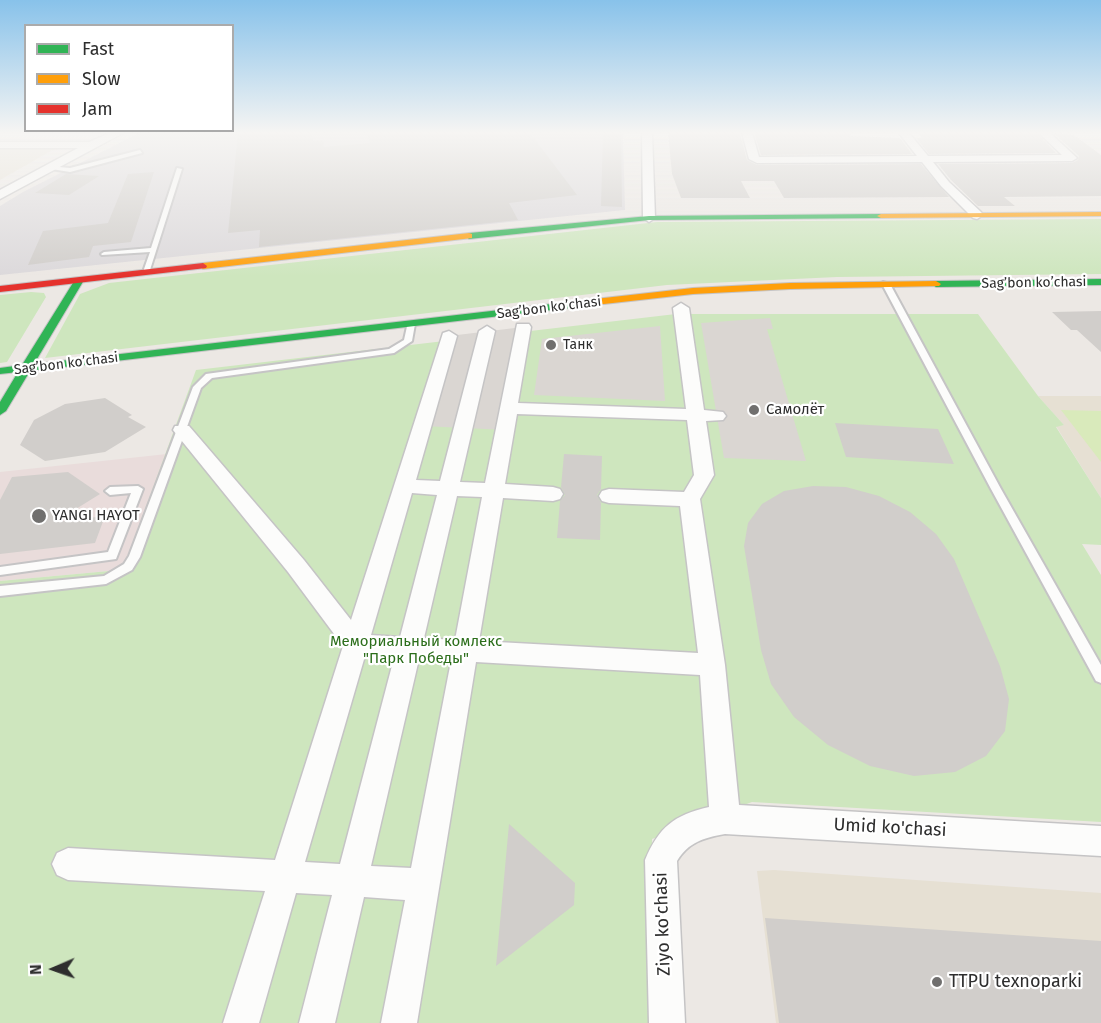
<!DOCTYPE html>
<html>
<head>
<meta charset="utf-8">
<style>
  body { margin:0 }
  #map { position:relative; width:1101px; height:1023px; overflow:hidden; background:#ece8e4; font-family:"Fira Sans",sans-serif }
  canvas { display:block }
  .legend { position:absolute; left:24px; top:24px; width:210px; height:108px; box-sizing:border-box; background:#fff; border:2px solid #ababab; margin:0; padding:8px 10px; list-style:none; font-size:18px; color:#2e2e2e }
  .legend li { display:flex; align-items:center; gap:12px; height:30px }
  .legend b { width:30px; border:2px solid #ababab }
  .north { position:absolute; left:24px; top:939px; width:60px; height:60px; -webkit-text-stroke:4px #fff; paint-order:stroke; rotate:268deg; font-size:16px; font-weight:700; line-height:24px; text-align:center; color:#2e2e2e }
  .north::after { content:''; display:block; margin:auto; width:21px; height:27px; background:#2e2e2e; clip-path:polygon(50% 0,100% 100%,50% 72%,0 100%) }
</style>
</head>
<body>
<div id="map">
<canvas width="1101" height="1023"></canvas>
<ul class="legend">
<li><b style="height:8px;background:#30b455"></b>Fast</li>
<li><b style="height:8px;background:#ff9f0a"></b>Slow</li>
<li><b style="height:8px;background:#e5322d"></b>Jam</li>
</ul>
<div class="north">N</div>
</div>
<script>
const ctx = document.querySelector('canvas').getContext('2d');
ctx.lineJoin = 'round';
function fill(path, color) { ctx.fillStyle = color; ctx.fill(path, 'evenodd'); }
function strokePath(path, color, width, dash) { ctx.strokeStyle = color; ctx.lineWidth = width; ctx.lineCap = dash ? 'butt' : 'round'; ctx.setLineDash(dash || []); ctx.stroke(path); }
function write(font, color, halo, rows, align = 'center') {
  ctx.font = font + ' "Fira Sans",sans-serif'; ctx.lineWidth = 4.5; ctx.setLineDash([]); ctx.textBaseline = 'middle'; ctx.strokeStyle = halo; ctx.fillStyle = color; for (const [text, x, y, turn = 0] of rows) {
    ctx.save(); ctx.translate(x, y); ctx.rotate((+turn || 0) * Math.PI / 180); ctx.textAlign = isNaN(turn) ? turn : align; if (halo) ctx.strokeText(text, 0, 0); ctx.fillText(text, 0, 0); ctx.restore();
  }
}
fill(new Path2D(`
  M139,133H623L625,210L0,275V206L23,192Z`), '#dcd9db');
fill(new Path2D(`
  M62,147L51,151L0,180V148Z
  M1038,396H1101V498L1056,426L1064,425Z
  M774,870L1101,893V1023H776L757,871Z`), '#e6e0d3');
fill(new Path2D(`
  M167,454L128,556L120,567L109,571L0,581V472Z`), '#e9dcdb');
fill(new Path2D(`
  M1101,219V274L837,277L667,285L45,358L80,294L109,283L657,222Z
  M31,292L44,293L46,297L7,362L0,363V295Z
  M676,314H978L1038,396L1064,425L1056,427L1101,498V545L1082,544L1101,575V822L752,802L652,839L655,1023H0V581L109,571L120,567L128,556L196,370Z`), '#cee6be');
fill(new Path2D(`
  M1061,410L1101,411V462Z`), '#d9eabb');
fill(new Path2D(`
  M770,318L773,329H767L806,461L724,458L701,323Z
  M660,326L665,401L534,395L542,339Z
  M523,327L506,430L423,426L449,336Z`), '#dad6d2');
fill(new Path2D(`
  M238,133H312L313,141L323,140L324,147L370,143L367,133H530L577,195L509,203L518,220L259,247L260,230L228,233Z
  M603,133H621L622,207L601,206Z
  M668,133H740L747,160L757,165L921,164L949,197L784,198L774,181H741L750,198H681L672,174Z
  M754,133H849L851,136L900,138L912,154L761,155Z
  M918,133H1037L1056,153L929,154L916,138H922Z
  M1053,133L1074,135L1101,155V196L1004,197L1015,206H978L951,180L938,164L1072,163L1078,160L1079,156Z
  M154,172L131,242L93,246L89,257L28,265L43,231L108,223L128,174Z
  M66,174L99,176L69,195L35,193Z
  M1101,311V352L1077,330H1071L1052,312Z
  M105,398L132,415L128,417L146,427L105,452L45,461L20,445L34,420L65,404Z
  M835,423L938,429L954,464L846,457Z
  M564,454L602,456L601,489L597,495L601,503L600,540L557,538L560,501L565,495L561,487Z
  M68,472L100,494L55,522L105,516L95,543L0,554V500L12,477Z
  M813,486L846,487L879,496L910,512L936,534L954,559L1000,666L1009,699L1005,731L986,756L955,772L914,776L870,766L828,745L794,717L771,684L761,650L744,546L748,523L762,504L784,491Z
  M509,824L575,883L574,905L496,966Z
  M765,918L1101,941V1023H779Z`), '#d1cecb');
const lane = new Path2D(`
  M140,150L142,153L70,172L45,168L48,166L70,168Z
  M177,168L182,169L149,273L143,272L150,252L102,255L101,254L104,252L151,248Z
  M883,282L890,284L1001,489L1101,665V683L1096,681L991,489L882,284Z
  M408,322H411L415,324L412,341L394,353L212,378L201,388L140,557L132,570L106,584L0,596V586L104,576L124,564L129,556L193,387L206,374L389,349L404,340Z
  M138,486L143,489L116,559L0,575V567L108,552L131,493L110,495L105,491L110,487Z`);
const street = new Path2D(`
  M110,133H123L0,199V190L78,148H0V142H89Z
  M642,133H652L655,218L649,222L643,218Z
  M742,133H752L759,157L917,156L899,133H909L928,156L1062,155L1039,133H1050L1077,158L1072,161L933,162L949,182L981,212L983,215L977,219L973,218L941,186L922,162L757,163L749,159Z
  M681,303L689,308L704,410L723,412L726,416L723,420L706,421L714,475L700,499L725,665L739,805L1101,826V856L725,834C703,838 689,842 677,861L685,1023H649L645,860C659,827 674,815 709,807L700,675L476,662L417,1023H381L405,900L364,897L335,1023H299L332,895L296,893L259,1023H223L265,891L68,880L57,875L52,864L57,853L68,848L275,860L343,646L288,572L173,430L175,426H189L304,560L351,620L443,333L449,331L457,336L416,480L440,481L479,331L487,326L495,331L460,482L485,483L517,324H529L531,327L518,403L686,409L673,308ZM517,414L687,420L694,475L684,492L609,489L602,491L599,496L602,501L609,503L680,506L698,653L479,641L503,498L553,501L560,499L563,494L560,489L553,487L505,484ZM412,493L437,495L400,637L371,635ZM457,496L482,497L455,640L424,638ZM365,656L394,658L340,864L305,862ZM419,659L451,661L411,868L371,866Z`);
const fast = new Path2D(`
  M881,214L885,216L884,218L649,220L469,239L465,236L469,233L649,216Z
  M76,278L84,280L34,364L586,300L591,303L586,306L30,371L6,411L0,415V402L18,372L0,374V368L22,365Z
  M1101,279V285L936,287L931,284L936,281Z`);
const slow = new Path2D(`
  M1101,212V216L881,218L877,216L881,214Z
  M469,233L472,234V238L203,269L199,266L203,263Z
  M936,281L941,284L939,286L790,289L693,294L586,306L581,303L586,300L693,288L790,283Z`);
const jam = new Path2D(`
  M203,263L207,266L206,268L0,292V286Z`);
strokePath(lane, '#c5c4c5', 4);
strokePath(street, '#c5c4c5', 3);
strokePath(fast, '#c5c4c5', 2);
strokePath(slow, '#c5c4c5', 2);
strokePath(jam, '#c5c4c5', 2);
fill(lane, '#fcfcfb');
fill(street, '#fcfcfb');
fill(fast, '#30b455');
fill(slow, '#ff9f0a');
fill(jam, '#e5322d');
const sky = ctx.createLinearGradient(0, 0, 0, 276);
sky.addColorStop(0, '#88c2ea');
sky.addColorStop(0.48, '#f6f5f3');
sky.addColorStop(1, '#f6f5f300');
ctx.fillStyle = sky;
ctx.fillRect(0, 0, 1101, 276);
for (const [x, y, r, color] of [
  [551,345,6,"#706f6e"],
  [754,410,6,"#706f6e"],
  [39,516,8,"#706f6e"],
  [937,982,6,"#706f6e"]
]) { const dot = new Path2D(); dot.arc(x, y, r, 0, 2 * Math.PI); ctx.fillStyle = color; ctx.fill(dot); strokePath(dot, '#fff', 2); }
write('14px', '#2e2e2e', '#fff', [
  ["Sag’bon ko’chasi",1034,283,-1],
  ["Sag’bon ko’chasi",549,308,-7],
  ["Sag’bon ko’chasi",66,364,-7]
]);
write('14px', '#2e2e2e', '#fff', [
  ["Танк",563,345]
], 'left');
write('15px', '#2e2e2e', '#fff', [
  ["Самолёт",766,410],
  ["YANGI HAYOT",52,516]
], 'left');
write('15px', '#2c6e1b', '#fff', [
  ["Мемориальный комлекс",416,642],
  ["\"Парк Победы\"",416,659]
]);
write('18px', '#2e2e2e', '#fff', [
  ["Umid ko'chasi",890,828,3],
  ["Ziyo ko'chasi",663,924,-92]
]);
write('18px', '#2e2e2e', '#fff', [
  ["TTPU texnoparki",949,982]
], 'left');
</script>
</body>
</html>
